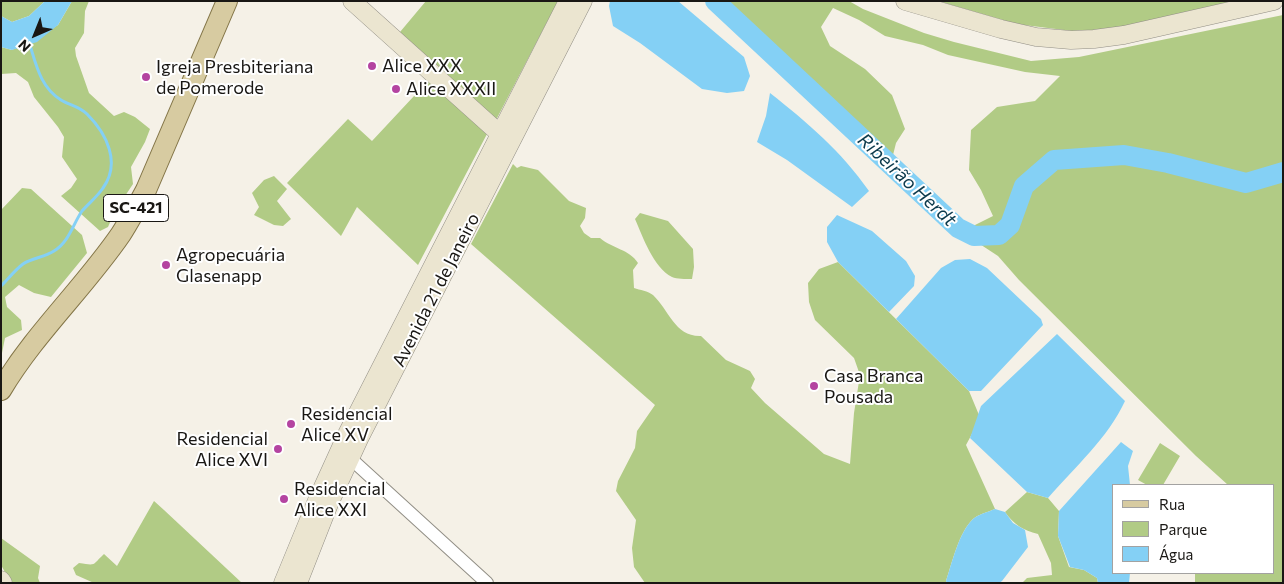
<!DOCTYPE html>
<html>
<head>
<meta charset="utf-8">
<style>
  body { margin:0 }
  #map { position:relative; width:1284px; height:584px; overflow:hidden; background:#f5f1e7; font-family:Commissioner,sans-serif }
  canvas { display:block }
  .frame { position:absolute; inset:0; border:2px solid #191714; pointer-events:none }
  .legend { position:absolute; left:1112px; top:484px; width:162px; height:90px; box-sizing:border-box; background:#fff; border:1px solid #a3a2a1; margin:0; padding:6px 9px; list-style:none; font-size:15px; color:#191714 }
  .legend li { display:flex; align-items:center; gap:10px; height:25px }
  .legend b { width:25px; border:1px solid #a3a2a1 }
  .north { position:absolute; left:10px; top:10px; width:50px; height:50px; -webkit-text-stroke:4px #fff; paint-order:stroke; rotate:224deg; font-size:14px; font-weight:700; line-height:20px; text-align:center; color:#191714 }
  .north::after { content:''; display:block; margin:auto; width:18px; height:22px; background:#191714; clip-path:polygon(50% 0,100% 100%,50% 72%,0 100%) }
</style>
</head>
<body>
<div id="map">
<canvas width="1284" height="584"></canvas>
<div class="frame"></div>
<ul class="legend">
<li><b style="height:6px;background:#d7cba1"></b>Rua</li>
<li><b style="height:14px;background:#b1cb85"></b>Parque</li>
<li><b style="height:14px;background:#84d0f5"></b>Água</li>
</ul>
<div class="north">N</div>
</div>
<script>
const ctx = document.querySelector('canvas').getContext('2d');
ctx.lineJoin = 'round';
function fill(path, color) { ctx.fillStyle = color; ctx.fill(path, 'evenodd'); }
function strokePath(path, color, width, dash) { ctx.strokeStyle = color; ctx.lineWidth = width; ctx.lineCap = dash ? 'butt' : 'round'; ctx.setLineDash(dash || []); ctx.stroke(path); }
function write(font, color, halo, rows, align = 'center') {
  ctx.font = font + ' Commissioner,sans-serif'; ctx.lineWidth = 4; ctx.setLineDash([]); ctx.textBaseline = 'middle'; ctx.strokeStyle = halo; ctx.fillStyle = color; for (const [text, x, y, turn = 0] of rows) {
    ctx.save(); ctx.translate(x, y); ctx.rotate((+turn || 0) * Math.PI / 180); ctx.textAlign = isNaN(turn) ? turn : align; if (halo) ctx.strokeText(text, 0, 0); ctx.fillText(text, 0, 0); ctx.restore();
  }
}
fill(new Path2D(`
  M1,1H45L29,16L12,22L1,16Z
  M72,1H89L85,11L84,33L75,48L76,56L89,93L114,116L124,112L135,117L150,129L145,142L131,167L133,184L115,211L108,227L100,231L61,196L71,188L77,179L62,157L64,137L58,127L34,97L28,82L16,73L1,74V47L12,50L58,25Z
  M426,1H558L496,120L400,32Z
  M705,1H849L863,9L924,33L954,42L1031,61L1079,57L1283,15V583H1195V573H1273V485H1228L1196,456L1019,280L998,256L966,235L969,228L993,216L981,190L969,170L971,130L997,107L1035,101L1060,76L1025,72L948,55L923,45L885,36L859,20L833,8L821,27L830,46L865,69L892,95L905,129L896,143L891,163L879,161L863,147L866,140L784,63L760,50Z
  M938,1H1245L1136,28L1072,31L1016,24Z
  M428,81L487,134L418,265L357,207L341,236L287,183L348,119L372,141Z
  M513,164L517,168L521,166L538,170L569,201L586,208L585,218L580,226L584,233L591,238H600C613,249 629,249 638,263L633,270L634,288C640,290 648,291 653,295C669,310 675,337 701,336L726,360L750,371L755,379L751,388L765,403L824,454L850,464L854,413L860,375L854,358L815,320L809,302L808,283L819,269L838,262L969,391L979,415L973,432L966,445L995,509C988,512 979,514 973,519C959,532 952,563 946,581L947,583H645L634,567L632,548L636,520L616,491L618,481L635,448L637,431L655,405L471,244Z
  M274,176L287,189L277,201L291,219L283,226L274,225L254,215L259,207L252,193L264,180Z
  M22,188L31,189L82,235L87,253L51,297L34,293L19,285L5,297L7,307L21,320L22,330L5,338L1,358V210Z
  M640,213L668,221L693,249L694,267L692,279C685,279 677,279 672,277C653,267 643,237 635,219Z
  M1160,443L1180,456L1163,485H1147L1138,480Z
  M1027,492L1048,498L1059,511L1058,536L1069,567L1084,570L1097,578L1098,583H1022L1027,578L1052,575L1051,563L1038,534C1023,530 1014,525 1005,512Z
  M154,501L164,510L242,583H94L76,575L73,568L79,563C97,566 92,565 104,554L117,566Z
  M1,538L40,566L38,578L40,583H11L1,565Z`), '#b1cb85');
fill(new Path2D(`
  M45,1H72L58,25L37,42L12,50L1,47V16L12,22L29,16Z
  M610,1H678L744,57L750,76L744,91L727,93L702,89L640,43L613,26L609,6Z
  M770,93C808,123 841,151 869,191L852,207L787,160L757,142L766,116Z
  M837,215L872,231L906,261L915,276L914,286L889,312L838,262L827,242V227Z
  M970,259L987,268L1041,319L1043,325L981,391H969L896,319L941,268L955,260Z
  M1057,334L1125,401C1108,438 1075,467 1048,498L1027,492L970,438L981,406Z
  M1121,442L1133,451L1128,466L1130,485H1113V573H1130L1129,583H1098L1097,578L1084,570L1070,567L1058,536L1059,511Z
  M995,509L1005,512L1013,523L1025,530L1028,547L1002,581L999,583H947L946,581C952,563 959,532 973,519C979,514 988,512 995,509Z`), '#84d0f5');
strokePath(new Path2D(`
  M1,286C8,279 15,270 23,264C32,258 45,257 54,251C69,242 73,224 82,211C89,203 97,197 103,188C121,163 107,134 87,114C79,106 69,105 61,100C40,87 36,64 29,42`), '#84d0f5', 3);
strokePath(new Path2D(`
  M715,1L958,228L974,236L999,235L1010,225L1024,186L1054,160L1124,155L1168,163L1246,183L1283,172`), '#84d0f5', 20);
const street = new Path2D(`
  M350,458L487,583`);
const secondary = new Path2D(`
  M352,1L500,134
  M905,1L1001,29L1036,37L1071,40L1094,39L1124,35L1274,1
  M1,580L3,583
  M283,583L318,498L348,432L568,1
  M298,583L329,504L359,439L583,1`);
const primary = new Path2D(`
  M1,390C35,333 84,288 121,234C130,220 138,205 146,190L227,1`);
strokePath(street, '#918e85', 14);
strokePath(secondary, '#918e85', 19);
strokePath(primary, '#837547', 22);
strokePath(street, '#fff', 12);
strokePath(secondary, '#ebe5d0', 18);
strokePath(primary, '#d7cba1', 20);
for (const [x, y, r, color] of [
  [372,66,5,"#b444a1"],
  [146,77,5,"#b444a1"],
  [396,89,5,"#b444a1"],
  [166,265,5,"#b444a1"],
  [814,386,5,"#b444a1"],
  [291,424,5,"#b444a1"],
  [278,449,5,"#b444a1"],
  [284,499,5,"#b444a1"]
]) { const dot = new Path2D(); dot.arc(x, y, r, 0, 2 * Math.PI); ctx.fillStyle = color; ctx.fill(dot); strokePath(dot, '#fff', 2); }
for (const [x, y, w] of [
  [136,208,65]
]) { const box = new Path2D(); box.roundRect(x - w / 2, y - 13.5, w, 27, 4); ctx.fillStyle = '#fff'; ctx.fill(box); strokePath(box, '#191714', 1); }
write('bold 16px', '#191714', null, [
  ["SC-421",136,208]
]);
write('18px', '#191714', '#fff', [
  ["Alice XXX",382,66],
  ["Igreja Presbiteriana",156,67],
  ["de Pomerode",156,88],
  ["Alice XXXII",406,89],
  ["Agropecuária",176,255],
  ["Glasenapp",176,276],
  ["Casa Branca",824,376],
  ["Pousada",824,397],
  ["Residencial",301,414],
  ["Alice XV",301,435],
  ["Residencial",268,439,"right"],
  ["Alice XVI",268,460,"right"],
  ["Residencial",294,489],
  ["Alice XXI",294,510]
], 'left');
write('18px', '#191714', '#fff', [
  ["Avenida 21 de Janeiro",436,290,-63]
]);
write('italic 19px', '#0b3a4c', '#fff', [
  ["Ribeirão Herdt",907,180,43]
]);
</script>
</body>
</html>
